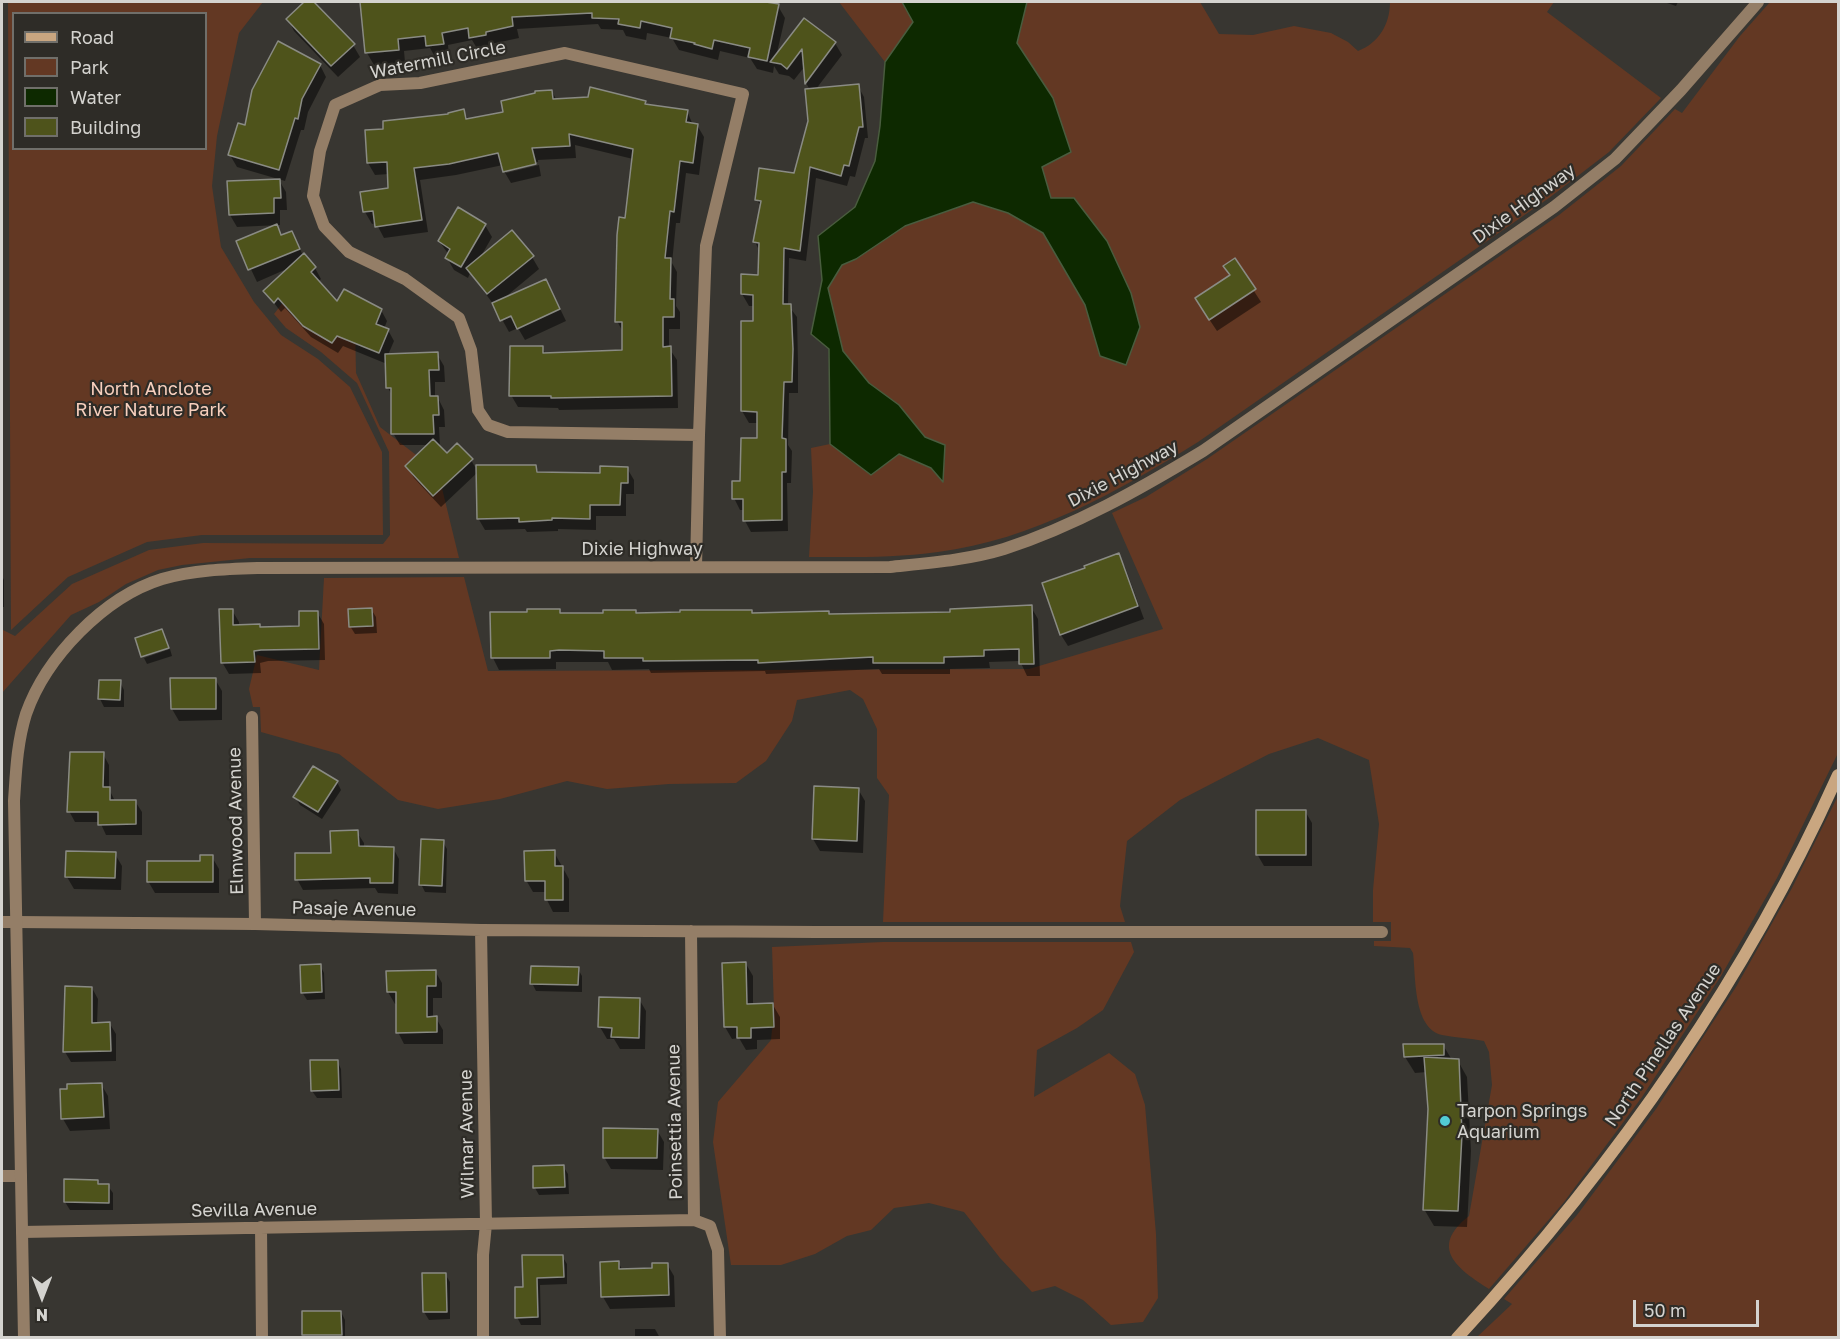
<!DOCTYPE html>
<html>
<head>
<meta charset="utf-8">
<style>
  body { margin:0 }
  #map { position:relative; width:1840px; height:1339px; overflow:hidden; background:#383631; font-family:"Golos Text",sans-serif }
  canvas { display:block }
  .frame { position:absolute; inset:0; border:3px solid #d4d3cf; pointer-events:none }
  .legend { position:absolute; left:12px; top:12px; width:195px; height:138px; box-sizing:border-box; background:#2e2c27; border:2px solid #706f6a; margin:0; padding:8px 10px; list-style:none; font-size:18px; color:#d4d3cf }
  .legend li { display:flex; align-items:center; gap:12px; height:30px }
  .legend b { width:30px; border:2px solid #706f6a }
  .north { position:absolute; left:12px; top:1267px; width:60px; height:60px; -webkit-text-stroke:4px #2e2c27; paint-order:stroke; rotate:180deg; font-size:16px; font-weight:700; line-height:24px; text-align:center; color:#d4d3cf }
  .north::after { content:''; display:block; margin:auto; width:21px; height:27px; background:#d4d3cf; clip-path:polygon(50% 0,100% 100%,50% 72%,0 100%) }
  .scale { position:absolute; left:1633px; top:1300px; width:126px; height:27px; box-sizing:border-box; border:3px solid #d4d3cf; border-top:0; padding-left:8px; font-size:18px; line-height:21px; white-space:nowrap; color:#d4d3cf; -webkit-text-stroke:4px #2e2c27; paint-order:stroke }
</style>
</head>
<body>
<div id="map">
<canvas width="1840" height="1339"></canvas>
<div class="frame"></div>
<ul class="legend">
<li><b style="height:8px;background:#c9a680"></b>Road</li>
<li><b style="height:16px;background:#633823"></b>Park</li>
<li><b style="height:16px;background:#0d2900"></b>Water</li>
<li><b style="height:16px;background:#4e531b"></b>Building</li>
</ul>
<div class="north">N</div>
<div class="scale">50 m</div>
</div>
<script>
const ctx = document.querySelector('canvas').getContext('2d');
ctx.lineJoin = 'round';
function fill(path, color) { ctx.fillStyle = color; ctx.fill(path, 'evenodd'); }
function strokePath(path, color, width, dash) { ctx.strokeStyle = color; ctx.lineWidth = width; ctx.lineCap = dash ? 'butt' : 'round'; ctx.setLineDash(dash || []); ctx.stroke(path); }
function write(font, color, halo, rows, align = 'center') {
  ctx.font = font + ' "Golos Text",sans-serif'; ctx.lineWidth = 4.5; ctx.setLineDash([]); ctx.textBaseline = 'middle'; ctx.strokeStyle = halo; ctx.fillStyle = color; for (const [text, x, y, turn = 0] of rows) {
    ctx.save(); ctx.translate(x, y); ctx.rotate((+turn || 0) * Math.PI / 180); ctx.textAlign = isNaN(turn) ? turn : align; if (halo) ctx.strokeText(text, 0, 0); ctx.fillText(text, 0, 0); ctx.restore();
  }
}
fill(new Path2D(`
  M8,2H263L239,33L217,136L212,186L221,247L254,302L281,335L318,359L350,387L382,452L383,535H202L147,542L68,577L11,630ZM14,14H206V148H14Z
  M839,2H902L913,22L885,62Z
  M1027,2H1200L1219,34L1253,35L1294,26L1331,33L1348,42L1358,51C1379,43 1390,24 1390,2H1554L1547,12L1661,98L1609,152L1549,198L1198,442C1119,491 1032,540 938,552C895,558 852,557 809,557L813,492L811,448L830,444L871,475L899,454L931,468L943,481L945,445L925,437L899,405L869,383L843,351L828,288L842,265L856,259L905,226L973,202L1008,213L1043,233L1085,305L1100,356L1126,364L1140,327L1051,198L1042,167L1071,152L1053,98L1017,43Z
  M1770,2H1838V753L1777,878L1721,976L1642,1097L1564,1202L1489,1289C1458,1269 1428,1248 1469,1216L1492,1085L1489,1052L1484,1041C1470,1038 1456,1038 1442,1035C1413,1028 1416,977 1413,953L1410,948L1374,946V941H1391V922H1373V890L1379,824L1369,760L1318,738L1269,754L1180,800L1127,841L1120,906L1125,922H883L889,795L877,778V729L863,699L850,690L797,700L792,721L766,761L736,783L669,784L607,789L567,781L500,799L438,809L398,800L339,754L261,732L260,707H253L249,689L257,655L319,670L324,578L464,577L488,671L1029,669L1163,629L1112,513L1146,497L1207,459L1559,215L1621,166L1675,109L1682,113L1740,36Z
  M308,270L355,324L356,373L380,427L438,472L459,558H250L182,565L158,570L126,584L99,602L71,615L2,693V407L3,630L15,636L72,584L149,550L203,543L383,544L390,535L389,452L357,383L321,352L286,328L274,314Z
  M1838,796V1337H1477L1512,1304L1504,1299L1577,1215L1656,1109L1736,987L1792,888Z
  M883,942H1131L1134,952L1103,1010L1077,1028L1037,1050L1034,1097L1109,1053L1135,1074L1145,1105L1156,1234L1158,1298L1143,1322L1111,1325L1083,1300L1055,1286L1032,1292L1000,1258L964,1212L929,1203L894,1208L871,1230L847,1236L815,1254L781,1265H731L713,1142L718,1102L771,1040L774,1010L772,947Z`), '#633823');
const water = new Path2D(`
  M902,2H1027L1017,43L1053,98L1071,152L1042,167L1051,198H1074L1107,241L1131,293L1140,327L1126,365L1100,356L1085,305L1043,233L1008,213L973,202L905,226L856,259L842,265L828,288L843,351L869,383L899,405L925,437L945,445L943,482L931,468L899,454L871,475L830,444L829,349L811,334L822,280L818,236L855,207L875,161L880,126L885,62L913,22Z`);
fill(water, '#0d2900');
strokePath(water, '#495c3e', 1.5);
fill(new Path2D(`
  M306,2H312L353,45L360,57L338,77L294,31L288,19Z
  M376,2L395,3L406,2H758L778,6L785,18L776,57L804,20L835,43L842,55L816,89L858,86L864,97L868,138H865L855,177L850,176L847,186L816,178L806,261L789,258L788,305L797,317L798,362V393H789L788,445L792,451L791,483H787L788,531L751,532L745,521V510H740L734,498L758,440V423H749L742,411L755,322V306H749L742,294L759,276L760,252L755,242L761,207L757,200L795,174L810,121V90L806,83L805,66L794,80L789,76L779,74L774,66L773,73L757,69L750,58L720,51L718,60L679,50L672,38L647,33L646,40L626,36L623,30L601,29L598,24L517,29L519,38L491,44L492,47L478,50L472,40L448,45L449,56L435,57L430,48L404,51L405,62L374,65L367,53L362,3Z
  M1664,2H1678L1676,6Z
  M320,65L326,77L308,112L304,130H301L285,181L237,167L230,155L246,127Z
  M552,91L557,101L645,102L647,105L687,111L693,125H697L704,137L699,175L686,173L680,223H676L672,263L677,272L676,306L680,312V329H669V348L677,360L678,408L559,410L558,408L518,407L511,395L542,348L546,354L623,352V332L617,321L633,159L575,145L576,158L538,160V162L506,169V173L539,165L541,176L511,183L504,171L503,165L456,175L420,180L428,232L384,238L376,223L372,224L365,212L390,189L389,174L375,175L368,163L385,130L463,111L469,120L505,113Z
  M279,180L286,192L287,210H280V225L237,227L230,215Z
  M2,191L3,222H2Z
  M485,225L492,237L480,258L512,232L532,257L539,269L503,299L552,292L566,321L525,340L518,328L509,332L494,305L470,273L468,278L454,270L447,258L449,255L439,241Z
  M276,226L282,236L298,244L303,256L315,268L321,279L318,282L337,303L381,310L387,321L384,329L388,330L394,341L388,355L437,354L444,366L445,382H435V398H438L444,410L445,427H439L440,447L447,455L471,460L475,467H536L539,474L601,475L627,468L634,480V494H626V516H596V530L558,529V531L527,532L525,529L485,530L478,518V472L441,507L414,478L407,466L428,445H400L393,433L392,395L388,388L387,364L343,346L338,353L311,337L285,308L281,312L265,291L289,268L257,282L238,242Z
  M1234,260L1261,302L1217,331L1203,310L1231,276Z
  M1118,555L1125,567L1144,619L1068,646L1061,635Z
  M2,576L4,580V607H2Z
  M1031,607L1038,619L1040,676H1027L1020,661L989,662L990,668L950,669V674H882L879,669L766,674L765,671L651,673L649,669L612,670L608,662H556V669L499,670L493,658L559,611L561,614L605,615L635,611L637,614L829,615L952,614Z
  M371,609L376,617L377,633L355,634L350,626Z
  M232,610L239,622V626L260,628L301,627L317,612L324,624L325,660L268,661L260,663L261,673L229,674L222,662Z
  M170,649L172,656L147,664L144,658Z
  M215,679L222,691V720L179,721L172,709V680Z
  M120,682L124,690V707H104L100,699Z
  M103,754L109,765V789L115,801H135L142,812V835H106L100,822H75L69,811Z
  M337,782L341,790L322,819L300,805L295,797Z
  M858,789L865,801L863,853L820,851L813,839Z
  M1305,811L1312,823V866H1264L1257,854Z
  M357,832L364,843V847L393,848L399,859L398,894L378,893L375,888L303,890L297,879L332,854Z
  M443,842L447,849L446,893L425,892L421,884Z
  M554,852L569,879V912H553L547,900L546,892H533L526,880Z
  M115,854L122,866L121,890L74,889L67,877Z
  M212,857L219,869V893H155L148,881L201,863Z
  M746,964L753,976V1005H773L780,1017V1039L757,1040V1049L746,1050L739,1038L732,1039L725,1027Z
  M320,965L324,973L325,999L307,1000L302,992Z
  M578,969L582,976V992L536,991L532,983Z
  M435,971L442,983V998H433V1018H436L443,1030V1044H404L398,1032L397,1004H395L388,992Z
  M92,988L98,999L97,1024H110L116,1034V1061L71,1062L65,1052Z
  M639,999L646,1011L645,1049H620L614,1039H607L600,1027Z
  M1443,1045L1452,1060L1458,1061L1467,1077L1471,1151L1467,1227L1434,1226L1424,1209L1429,1109L1427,1072L1415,1073L1405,1057Z
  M337,1061L341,1069L342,1098H317L312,1091Z
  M101,1084L108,1096L110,1129L70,1131L63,1119Z
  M657,1130L664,1142L663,1170L611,1169L604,1157Z
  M563,1166L568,1174L569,1194L539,1195L535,1188Z
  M97,1181L100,1185L108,1186L113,1193V1210H70L65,1202Z
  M562,1256L567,1264V1284L540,1285L541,1325H521L517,1317L524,1289Z
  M618,1262L623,1271L654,1270L667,1264L674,1276L675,1307L610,1309L603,1297Z
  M445,1274L450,1282V1319L429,1320L424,1312Z
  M341,1312L345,1320V1338H305L303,1313Z
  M635,1329H655L660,1338H635Z`), '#0007');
const building = new Path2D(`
  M304,2H314L355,44L331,66L286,19Z
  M360,2H766L779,4L767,61L748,57L750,48L714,40L712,49L694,44L695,43L670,38L672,28L641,21L640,28L618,24L619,19L592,18V13L512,17L513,26L486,32V35L469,38L468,28L442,33L444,44L426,46L425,36L398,39L399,50L365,53Z
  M804,18L836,42L805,84L802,49L787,69L781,64L770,62Z
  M278,41L321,64L302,99L298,119L295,118L279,170L228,155L238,123L245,125L252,90Z
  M859,84L863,127H859L849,166L844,165L841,176L810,167L800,251L784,248L783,304H791L793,349L792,382H784L782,438L786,439V472H782V520L743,521V499H732V481H740L741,438H757V412L741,411V321H753V295L741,294V274L758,275L759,243L753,242L761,201L755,200L759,168L794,173L808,121L805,89Z
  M590,87L646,101L645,104L688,110L686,122L698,124L693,163L680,161L674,212L670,211L665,258H671L670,299H674V317H663V347L671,346L672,396L551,398V396H509L510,346H543V353L622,350V322H615L617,235L619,217L625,218L633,149L569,134L570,146L532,148L536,164L503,172L498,153L449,164L414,168L422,220L375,227L373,211L363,212L360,192L388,188L387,162L367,163L365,130L383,129V121L448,114V113L464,109L466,119L503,112L501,101L535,93V91L552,90L553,99L588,97Z
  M280,179L281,198H274V213L229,215L227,181Z
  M458,207L486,224L461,267L445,258L450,249L438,241Z
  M277,224L281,235L292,231L300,249L248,270L236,241Z
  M512,230L534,256L487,294L466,268Z
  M304,253L316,267L311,272L337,301L344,289L382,309L376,324L389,329L379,353L337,336L332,343L303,326L278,298L274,303L263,291Z
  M1235,258L1256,289L1209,320L1195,298L1230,275L1223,266Z
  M546,279L560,309L517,329L511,316L500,321L492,303Z
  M438,352L439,370H429L430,396H438L439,415H433L434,434H391V388H386L385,354Z
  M433,439L447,453L457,443L473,459L433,496L405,466Z
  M476,465H536L537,472L600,473V466L628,467V483H621L620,505H590V519L552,518V520L519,522V518L477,519Z
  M1119,553L1138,606L1060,635L1042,583L1085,568L1084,566Z
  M1032,605L1034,664H1019V649L984,650V656L944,657V663H873V657L758,663V660L643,661V658H604V651L559,650L550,651V658H491L490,612H527V609H560V613H603V610H636V613L680,612V610H752V613L829,611V614L950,612V609Z
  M372,608L373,626L349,627L348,609Z
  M219,609H233V625L260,624V627L299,626V611H318L319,649L261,650L254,651L255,662L221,663Z
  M162,629L169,648L141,657L135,638Z
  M170,678H216V709H171Z
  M99,680H121L120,700L98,699Z
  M70,752H104L103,787H110V800H136V824L98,825V812H67Z
  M313,766L338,781L318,812L293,797Z
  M814,786L859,788L857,841L812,839Z
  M1256,810H1306V855H1256Z
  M358,830L359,846L394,847L393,883H370V878L295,880V853H331L330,831Z
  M421,839L444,840L442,886L419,885Z
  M555,850V866H563V900H545V881H525L524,851Z
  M66,851L116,852L115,878L65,877Z
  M200,855H213V882H147V861H200Z
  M746,962L747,1004L773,1003L774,1027L751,1028V1038H737V1027H724L722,963Z
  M321,964L322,992L301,993L300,965Z
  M531,966L579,967L578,985L530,984Z
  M436,970V986H427V1017L437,1016V1032L396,1033V992H387L386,971Z
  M65,986L92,987V1023L110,1022L111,1051L63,1052Z
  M599,997L640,998L639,1038L611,1037L612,1028L598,1027Z
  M1403,1044H1444V1055L1404,1057Z
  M1424,1057L1459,1059L1462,1134L1458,1211L1423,1210L1428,1109Z
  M310,1060H338L339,1090L311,1091Z
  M102,1083L104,1117L61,1119L60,1089H67V1084Z
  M603,1128L658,1129L657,1158H603Z
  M564,1165L565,1187L533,1188V1166Z
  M64,1179L98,1180V1184H109V1203L64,1202Z
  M522,1255H563L564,1277L537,1278L538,1317L515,1318V1287H523Z
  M619,1261V1269L652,1268V1263H668L669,1295L601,1297L600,1262Z
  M422,1273H446L447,1312H423Z
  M302,1311H341L342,1335H302Z`);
fill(building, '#4e531b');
strokePath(building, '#8a8b84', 1.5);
strokePath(new Path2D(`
  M565,53L743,94L706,246L699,435L508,432L488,425L478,410L471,350L459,318L405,279L349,252L324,226L313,196L320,151L335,105L380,85L420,83Z
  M696,567L699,435
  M252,717L255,924
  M16,922L255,924L481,930L817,932H1382
  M481,930L486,1224L483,1255V1338
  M691,931L694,1220L710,1226L718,1250L720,1338
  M2,1176H21
  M261,1227L262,1338
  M22,1232L694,1220`), '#947e67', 12);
strokePath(new Path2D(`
  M2,922H16
  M24,1338L14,801C16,771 17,743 26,714C46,657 104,597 162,579C193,570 226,569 258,568L890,567C928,563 968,560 1004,549C1075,526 1140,489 1203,451L1554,207L1615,159L1681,90L1758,2`), '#947e67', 12);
strokePath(new Path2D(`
  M1457,1338C1611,1171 1745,982 1838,775`), '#c9a680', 12);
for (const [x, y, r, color] of [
  [1445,1121,6,"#52ccd6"]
]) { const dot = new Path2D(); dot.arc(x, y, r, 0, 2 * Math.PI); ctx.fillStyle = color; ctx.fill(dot); strokePath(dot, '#2e2c27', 2); }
write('18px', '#d4d3cf', '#2e2c27', [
  ["Watermill Circle",438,60,-11],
  ["Dixie Highway",1524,204,-36],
  ["Dixie Highway",1123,474,-28],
  ["Dixie Highway",642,549],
  ["Elmwood Avenue",236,821,-91],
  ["Pasaje Avenue",354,909,1],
  ["North Pinellas Avenue",1663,1045,-56],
  ["Poinsettia Avenue",675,1122,-91],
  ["Wilmar Avenue",467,1134,-91],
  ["Sevilla Avenue",254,1210,-1]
]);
write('18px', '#f7cfbd', '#2e2c27', [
  ["North Anclote",151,389],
  ["River Nature Park",151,410]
]);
write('18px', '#d4d3cf', '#2e2c27', [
  ["Tarpon Springs",1457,1111],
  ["Aquarium",1457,1132]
], 'left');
</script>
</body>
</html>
